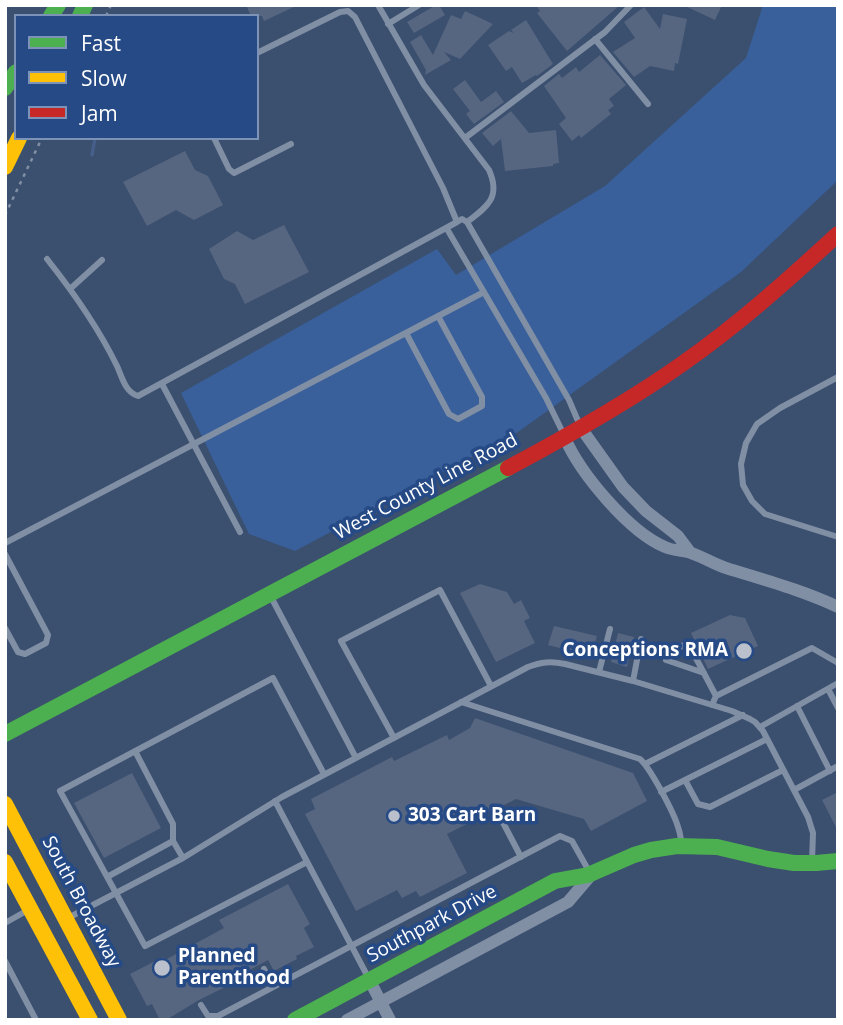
<!DOCTYPE html>
<html>
<head>
<meta charset="utf-8">
<style>
  body { margin:0 }
  #map { position:relative; width:843px; height:1025px; overflow:hidden; background:#3b4f6f; font-family:"Open Sans",sans-serif }
  canvas { display:block }
  .frame { position:absolute; inset:0; border:7px solid #fff; pointer-events:none }
  .legend { position:absolute; left:14px; top:14px; width:245px; height:126px; box-sizing:border-box; background:#254a85; border:2px solid #7c92b6; margin:0; padding:9px 12px; list-style:none; font-size:21px; color:#fff }
  .legend li { display:flex; align-items:center; gap:14px; height:35px }
  .legend b { width:35px; border:2px solid #7c92b6 }
</style>
</head>
<body>
<div id="map">
<canvas width="843" height="1025"></canvas>
<div class="frame"></div>
<ul class="legend">
<li><b style="height:9px;background:#4caf50"></b>Fast</li>
<li><b style="height:9px;background:#ffc107"></b>Slow</li>
<li><b style="height:9px;background:#c62828"></b>Jam</li>
</ul>
</div>
<script>
const ctx = document.querySelector('canvas').getContext('2d');
ctx.lineJoin = 'round';
function fill(path, color) { ctx.fillStyle = color; ctx.fill(path, 'evenodd'); }
function strokePath(path, color, width, dash) { ctx.strokeStyle = color; ctx.lineWidth = width; ctx.lineCap = dash ? 'butt' : 'round'; ctx.setLineDash(dash || []); ctx.stroke(path); }
function write(font, color, halo, rows, align = 'center') {
  ctx.font = font + ' "Open Sans",sans-serif'; ctx.lineWidth = 7; ctx.setLineDash([]); ctx.textBaseline = 'middle'; ctx.strokeStyle = halo; ctx.fillStyle = color; for (const [text, x, y, turn = 0] of rows) {
    ctx.save(); ctx.translate(x, y); ctx.rotate((+turn || 0) * Math.PI / 180); ctx.textAlign = isNaN(turn) ? turn : align; if (halo) ctx.strokeText(text, 0, 0); ctx.fillText(text, 0, 0); ctx.restore();
  }
}
fill(new Path2D(`
  M763,5L838,6V180L741,272L518,432L295,551L249,534L181,393L437,249L456,275L605,186L746,58Z`), '#39609b');
strokePath(new Path2D(`
  M92,155L95,138`), '#465f89', 3.5);
fill(new Path2D(`
  M246,5H298L264,21L262,16H251Z
  M436,5H439L445,15L414,33L407,22Z
  M536,5H620L567,51L537,13L540,11Z
  M683,5H722L715,20Z
  M644,7L660,29L663,14L687,19L678,64L675,63L674,71L650,66L634,77L613,52L635,38L624,22Z
  M465,11L493,24L460,59L444,52L451,60L425,75L426,70L410,42L421,35L433,55L451,15L461,19Z
  M526,20L553,64L537,76L536,75L522,83L512,67L506,71L488,45L509,31L514,33L511,30Z
  M600,55L626,85L609,99L614,106L608,110L611,114L581,138L579,135L572,141L559,124L566,118L544,86L559,74L562,78L576,67L579,72Z
  M465,80L481,102L496,91L504,102L474,124L466,114L470,111L453,89Z
  M511,111L529,133L556,130L559,163L553,164V166L505,171L501,139L493,146L482,133Z
  M185,151L195,170L208,176L223,205L194,220L176,210L147,226L123,182Z
  M284,225L309,272L245,304L235,284L224,279L209,249L237,231L253,240Z
  M480,584L507,592L514,604L521,600L530,618L524,621L535,643L496,662L460,593Z
  M730,615L745,618L758,646L708,669L691,633Z
  M554,626L597,636L591,656L548,645Z
  M618,633L634,637L627,667L611,662Z
  M475,718L633,773L647,801L591,831L584,819L516,799L447,834L467,873L420,897L416,891L402,898L397,890L356,911L305,814L315,809L311,799L392,757L394,761L447,735L449,740L470,728Z
  M132,773L161,828L104,858L74,803Z
  M838,792V831L822,800Z
  M288,884L310,924L304,928L314,947L296,956L297,959L274,971L268,960L246,972L248,976L199,1000L166,1020H160L152,1004L147,1006L130,974L163,957L165,960L224,928L219,920Z`), '#566680');
strokePath(new Path2D(`
  M106,16L111,5
  M5,215L42,138`), '#818fa5', 2.5, [3.5, 5]);
strokePath(new Path2D(`
  M388,24L419,5
  M595,39L648,104
  M257,53L340,12L348,11L355,17L443,188L457,222
  M214,138L229,169L234,173L291,144
  M465,138L605,32L631,5
  M467,222L569,400L581,428
  M447,229L546,398L565,437
  M47,259C74,293 98,327 117,366C122,377 125,392 138,396L457,222L462,219L467,222C488,206 501,197 489,170L424,85L378,5
  M70,289L102,260
  M406,333L449,414L458,419L482,406V397L438,316
  M838,377L780,408L757,424L746,443L741,464L743,485L752,501L765,514L838,537
  M162,384L240,532
  M5,543L484,292
  M5,554L48,635L46,643L25,654L18,652L5,628
  M270,595L356,758
  M599,672L610,629
  M704,673L666,660L670,652L688,643L716,696
  M633,681L641,639
  M828,689L838,708
  M461,702L640,759C651,769 674,813 678,827C680,833 681,838 681,843
  M712,705L716,696L812,648L838,663
  M797,706L830,771
  M760,727L838,683
  M394,738L341,641L440,590L491,686
  M135,751L173,824V841
  M645,764L743,715
  M685,780L698,804L710,807L783,770
  M794,790L838,766
  M661,792L767,739
  M275,801L369,979
  M498,813L521,857
  M307,862L145,946L60,791L273,678L324,774
  M107,877L173,841L183,858
  M68,918L183,858L282,797L528,667C541,662 551,661 565,664L633,681L732,711L750,719L755,722L763,731L808,817L813,833L812,862
  M5,923L28,910
  M5,961L36,1020
  M264,969L273,987
  M201,1005L208,1016H218L560,836L572,841L590,873`), '#818fa5', 6);
strokePath(new Path2D(`
  M581,428L623,487L646,511L678,536L690,552
  M565,438C580,473 629,532 665,547C673,551 683,550 691,553C703,557 714,564 726,568C764,580 802,590 838,607
  M370,981L390,1020
  M347,1020L568,902L591,875`), '#818fa5', 12);
strokePath(new Path2D(`
  M51,16L58,5
  M80,16L85,5
  M5,88L16,72
  M5,734L508,468
  M295,1020L555,881L588,875L634,855L651,850L677,846L717,847L768,859L794,863H816L838,861`), '#4caf50', 16);
strokePath(new Path2D(`
  M5,167L19,138
  M5,804L119,1020
  M5,862L90,1020`), '#ffc107', 16);
strokePath(new Path2D(`
  M508,468C568,436 627,403 682,364C738,325 788,280 838,234`), '#c62828', 16);
for (const [x, y, r, color] of [
  [744,651,9,"#bac1cd"],
  [394,816,7,"#bac1cd"],
  [162,968,9,"#bac1cd"]
]) { const dot = new Path2D(); dot.arc(x, y, r, 0, 2 * Math.PI); ctx.fillStyle = color; ctx.fill(dot); strokePath(dot, '#254a85', 2.5); }
write('19px', '#fff', '#254a85', [
  ["West County Line Road",426,487,-28],
  ["South Broadway",81,902,62],
  ["Southpark Drive",432,924,-28]
]);
write('bold 19px', '#fff', '#254a85', [
  ["Conceptions RMA",728,651,"right"],
  ["303 Cart Barn",408,816],
  ["Planned",178,957],
  ["Parenthood",178,979]
], 'left');
</script>
</body>
</html>
